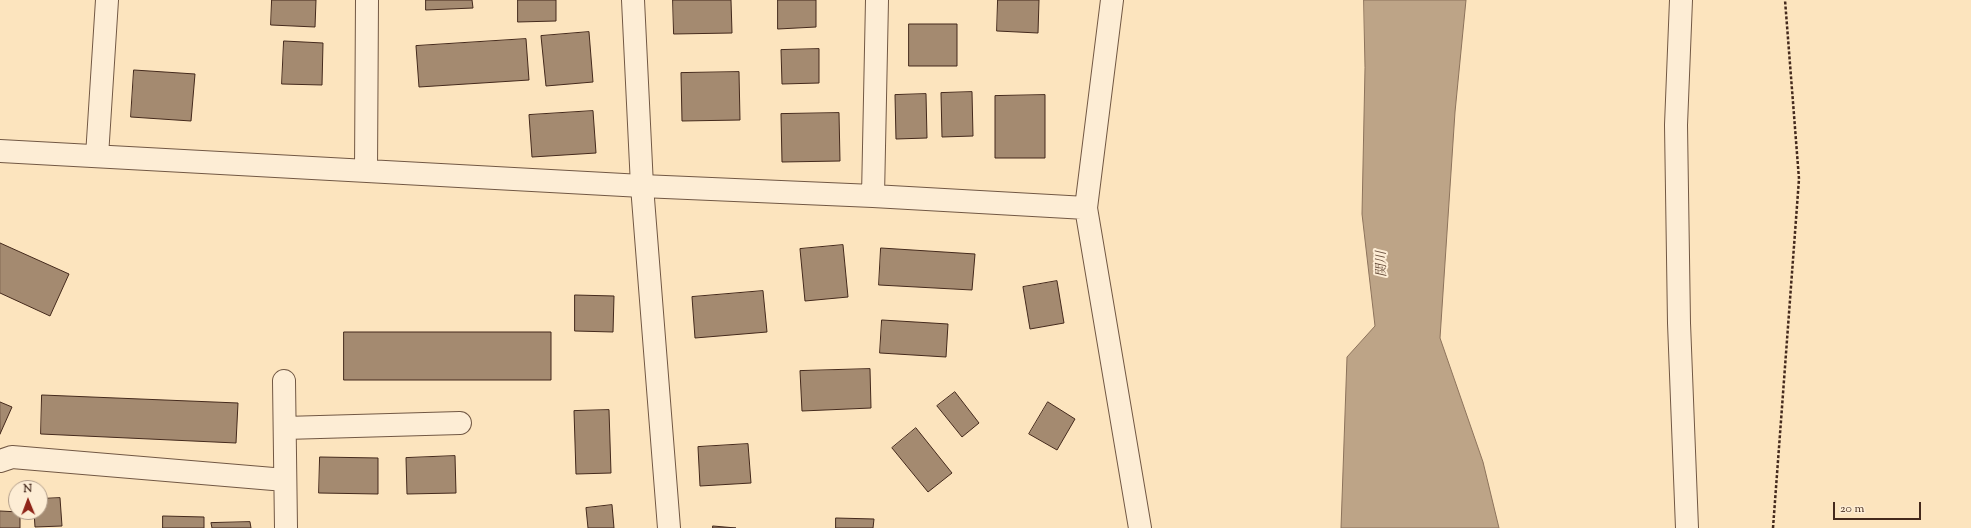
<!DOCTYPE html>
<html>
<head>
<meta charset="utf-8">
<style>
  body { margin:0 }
  #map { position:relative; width:1971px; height:528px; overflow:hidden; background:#fce4be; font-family:"Sorts Mill Goudy",serif }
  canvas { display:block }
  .north { position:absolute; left:8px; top:480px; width:40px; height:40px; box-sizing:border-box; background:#fdedd5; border:1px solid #b39f8b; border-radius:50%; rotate:359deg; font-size:11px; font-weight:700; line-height:16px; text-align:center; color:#44291c }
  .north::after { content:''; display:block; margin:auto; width:14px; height:18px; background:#8f2418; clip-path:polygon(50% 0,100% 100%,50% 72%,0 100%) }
  .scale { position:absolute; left:1833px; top:502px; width:88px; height:18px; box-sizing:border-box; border:2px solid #44291c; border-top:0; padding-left:5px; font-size:12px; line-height:14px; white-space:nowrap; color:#44291c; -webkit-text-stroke:3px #fdedd5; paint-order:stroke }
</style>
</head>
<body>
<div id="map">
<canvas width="1971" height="528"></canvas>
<div class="north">N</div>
<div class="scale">20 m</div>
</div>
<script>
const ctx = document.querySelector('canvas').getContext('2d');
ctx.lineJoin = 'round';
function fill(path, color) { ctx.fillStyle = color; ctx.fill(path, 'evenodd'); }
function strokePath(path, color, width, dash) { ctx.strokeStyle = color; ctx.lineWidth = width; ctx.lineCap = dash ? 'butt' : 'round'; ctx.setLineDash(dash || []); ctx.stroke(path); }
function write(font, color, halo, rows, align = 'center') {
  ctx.font = font + ' "Sorts Mill Goudy","Noto Serif JP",serif'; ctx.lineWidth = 4; ctx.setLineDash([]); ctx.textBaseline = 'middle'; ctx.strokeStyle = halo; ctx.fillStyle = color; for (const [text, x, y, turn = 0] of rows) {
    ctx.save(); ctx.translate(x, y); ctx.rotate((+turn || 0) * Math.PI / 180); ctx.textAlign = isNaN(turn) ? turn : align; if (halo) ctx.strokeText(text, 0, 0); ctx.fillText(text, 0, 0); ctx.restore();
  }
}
const water = new Path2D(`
  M1364,0H1466L1455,112L1440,338L1483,462L1499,528H1341L1347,357L1375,326L1362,214L1365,68Z`);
fill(water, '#bda487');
strokePath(water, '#8d735c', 1);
const building = new Path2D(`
  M272,0H316L315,27L271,25Z
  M426,0H472L473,8L426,10Z
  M518,0H556V21L518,22Z
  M673,0H731L732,33L674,34Z
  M778,0H816V27L778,29Z
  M998,0H1039L1038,33L997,31Z
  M909,24H957V66H909Z
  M589,32L593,82L546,86L541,36Z
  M526,39L529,80L419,87L416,46Z
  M284,41L323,43L322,85L282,84Z
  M819,49V83L782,84L781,50Z
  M134,70L195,74L191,121L131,117Z
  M739,72L740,120L682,121L681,73Z
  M972,92L973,136L942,137L941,93Z
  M926,94L927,138L896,139L895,95Z
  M1045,95V158H995V96Z
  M593,111L596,153L532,157L529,115Z
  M839,113L840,161L782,162L781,114Z
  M0,243L69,274L50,316L0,293Z
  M843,245L848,297L805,301L800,249Z
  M881,248L975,254L972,290L879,285Z
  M1057,281L1064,323L1030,329L1023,287Z
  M763,291L767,332L695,338L692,297Z
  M575,295L614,296L613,332L575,331Z
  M882,320L948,324L946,357L880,353Z
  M344,332H551V380H344Z
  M870,369L871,408L802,411L800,371Z
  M955,392L979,423L962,437L937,406Z
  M42,395L238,403L236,443L41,434Z
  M0,402L12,407L0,434Z
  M1048,402L1075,419L1057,450L1029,434Z
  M609,410L611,473L576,474L574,411Z
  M916,428L952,473L928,492L892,448Z
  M748,444L751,483L700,486L698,447Z
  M455,456L456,493L407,494L406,458Z
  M320,457L378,458V494L319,493Z
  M60,498L62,526L35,527L34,512H40V499Z
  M612,505L614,528H588L586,508Z
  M0,511L20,512V528H0Z
  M163,516L204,517V528H163Z
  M836,518L874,519L873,528H836Z
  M250,522L251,528H212L211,523Z
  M713,526L736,528H713Z`);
fill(building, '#a48a70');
strokePath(building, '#44291c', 1);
const minor = new Path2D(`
  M1112,0L1086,208L1140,528
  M1681,0L1676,125L1679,323L1687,528
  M0,151L642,186L873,196L1086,208
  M97,156L107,0
  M366,171L367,0
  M873,196L877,0
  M284,381L286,528
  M285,428L460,423
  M0,461L12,457L285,480`);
const tertiary = new Path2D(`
  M633,0L642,186L669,528`);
strokePath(minor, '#725844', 24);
strokePath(tertiary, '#725844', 24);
strokePath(new Path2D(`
  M1773,528L1799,179L1785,0`), '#44291c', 2.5, [3, 2]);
strokePath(minor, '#fdedd5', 22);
strokePath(tertiary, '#fdedd5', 22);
write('italic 13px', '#684e3c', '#fdedd5', [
  ["関川",1383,264,-91]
]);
</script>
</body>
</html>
